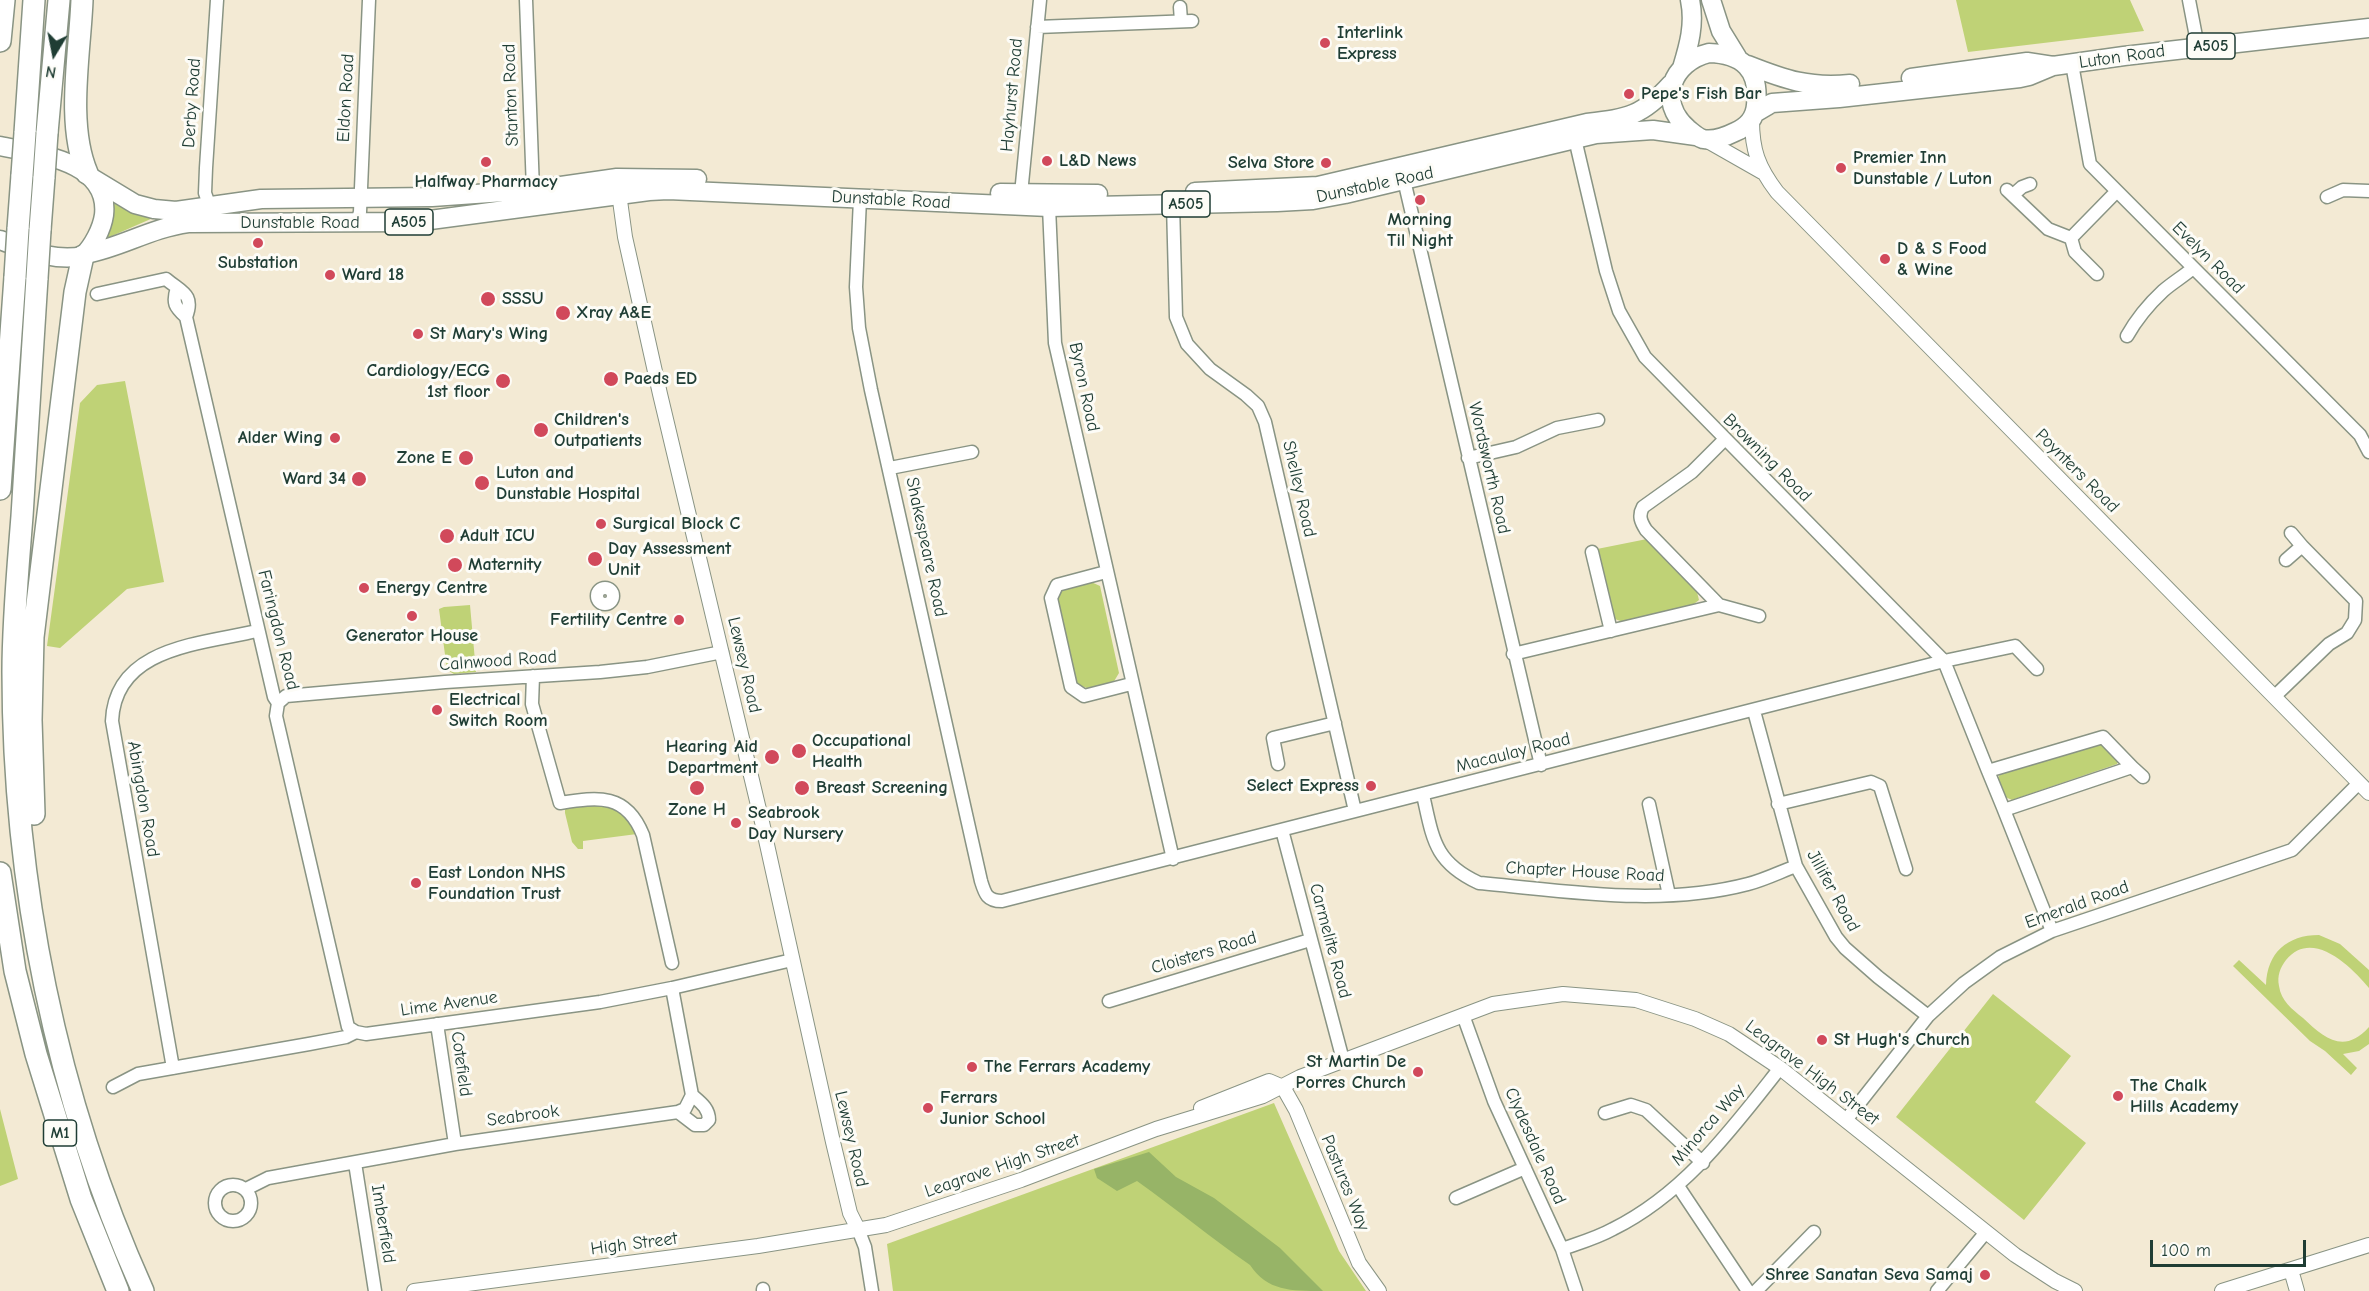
<!DOCTYPE html>
<html>
<head>
<meta charset="utf-8">
<style>
  body { margin:0 }
  #map { position:relative; width:2369px; height:1291px; overflow:hidden; background:#f3ead4; font-family:"Comic Neue",sans-serif }
  canvas { display:block }
  .north { position:absolute; left:24px; top:24px; width:60px; height:60px; -webkit-text-stroke:4px #fdfcf7; paint-order:stroke; rotate:190deg; font-size:16px; font-weight:700; line-height:24px; text-align:center; color:#1f3d34 }
  .north::after { content:''; display:block; margin:auto; width:21px; height:27px; background:#1f3d34; clip-path:polygon(50% 0,100% 100%,50% 72%,0 100%) }
  .scale { position:absolute; left:2150px; top:1240px; width:156px; height:27px; box-sizing:border-box; border:3px solid #1f3d34; border-top:0; padding-left:8px; font-size:18px; line-height:21px; white-space:nowrap; color:#1f3d34; -webkit-text-stroke:4px #fdfcf7; paint-order:stroke }
</style>
</head>
<body>
<div id="map">
<canvas width="2369" height="1291"></canvas>
<div class="north">N</div>
<div class="scale">100 m</div>
</div>
<script>
const ctx = document.querySelector('canvas').getContext('2d');
ctx.lineJoin = 'round';
function fill(path, color) { ctx.fillStyle = color; ctx.fill(path, 'evenodd'); }
function strokePath(path, color, width, dash) { ctx.strokeStyle = color; ctx.lineWidth = width; ctx.lineCap = dash ? 'butt' : 'round'; ctx.setLineDash(dash || []); ctx.stroke(path); }
function write(font, color, halo, rows, align = 'center') {
  ctx.font = font + ' "Comic Neue",sans-serif'; ctx.lineWidth = 6; ctx.setLineDash([]); ctx.textBaseline = 'middle'; ctx.strokeStyle = halo; ctx.fillStyle = color; for (const [text, x, y, turn = 0] of rows) {
    ctx.save(); ctx.translate(x, y); ctx.rotate((+turn || 0) * Math.PI / 180); ctx.textAlign = isNaN(turn) ? turn : align; if (halo) ctx.strokeText(text, 0, 0); ctx.fillText(text, 0, 0); ctx.restore();
  }
}
fill(new Path2D(`
  M1956,0H2130L2144,31L1968,52Z
  M112,199L152,214L153,218L105,239L113,217Z
  M125,381L164,582L127,589L60,648L47,646L80,403L97,385Z
  M1647,539L1696,588L1699,600L1690,607L1626,623L1612,618L1597,549Z
  M1089,581L1100,586L1119,673L1113,683L1087,688L1076,684L1056,600L1061,589Z
  M470,605L476,672L454,674L447,670L439,609L444,607Z
  M2102,742L2119,758L2117,764L2012,800L2003,796L1997,780L2001,772Z
  M574,803C604,805 625,802 637,834L583,841V849H578L572,842L565,813V809Z
  M2319,935L2340,944L2369,970V988C2351,966 2312,928 2286,960C2280,968 2277,976 2279,986C2281,1001 2292,1009 2303,1018C2324,1038 2344,1055 2369,1027V1044L2359,1051L2343,1054L2357,1068L2351,1075L2325,1051L2310,1041L2233,966L2239,960L2266,985C2267,953 2287,935 2319,935Z
  M1993,994L2071,1056L2035,1102L2086,1143L2024,1220L1896,1117Z
  M1274,1103L1339,1251L1366,1291H893L887,1244Z
  M0,1109L18,1179L0,1186Z`), '#bfd276');
fill(new Path2D(`
  M1149,1152L1176,1177L1214,1198L1280,1248L1323,1291C1291,1291 1267,1291 1250,1265C1211,1238 1175,1208 1137,1181L1117,1191L1097,1178L1094,1169Z`), '#97b467');
const minor = new Path2D(`
  M526,0L533,190
  M2189,0L2198,47
  M1180,7L1181,21
  M1037,27L1192,21
  M2072,64L2090,164L2360,435L2369,452
  M1575,139L1606,271L1619,311L1645,357L1944,661L1988,771L2103,737L2132,767L2004,810L2052,931
  M1404,180L1541,765
  M2007,190L2048,229L2071,238L2075,252L2097,274
  M1021,194L1040,0
  M2013,195L2022,187L2030,184
  M2327,197L2343,190L2369,191
  M860,199L856,287L859,328L871,390L981,881C985,894 987,901 1002,901L1944,661L2015,646L2037,669
  M1173,204L1176,317L1187,344L1210,369L1246,395L1258,406L1265,422L1355,811
  M210,207L205,193L206,168L217,0
  M1049,207L1055,343L1173,859
  M352,223L358,219L360,212L369,0
  M2071,238L2116,192
  M177,288C172,303 175,307 186,317
  M97,294L166,279C181,292 195,294 186,317L274,697L278,703L276,716L348,1027L356,1032
  M2127,336C2136,320 2149,304 2163,291C2172,283 2184,276 2193,268
  M1468,458L1516,447L1557,428L1598,420
  M890,468L972,452
  M2291,533L2302,546
  M1592,552L1611,631
  M1106,572L1057,585L1051,598L1071,687L1084,696L1131,684
  M597 596a8 8 0 1 1 16 0a8 8 0 1 1-16 0Z
  M1719,605L1646,530C1641,522 1638,516 1643,507L1692,472L1724,440
  M1513,654L1719,605L1759,616
  M533,676L532,704L560,803C599,797 626,793 643,835L672,963
  M2275,696L2329,644L2347,633L2355,620L2356,601L2302,546L2286,560
  M278,703L286,696L445,682L600,672L647,667L722,652
  M1754,711L1796,866L1836,937L1845,948L1878,977L1928,1016
  M1278,764L1273,738L1335,723
  M2132,767L2143,777
  M1988,771L2004,810
  M1423,795C1433,839 1434,862 1479,883C1568,891 1660,907 1748,884C1764,880 1780,872 1796,866
  M1649,804L1669,895
  M1778,804L1871,782L1880,786L1906,869
  M1282,830L1343,1060
  M1109,1001L1310,940
  M1463,1015L1494,1101L1562,1249L1576,1291
  M437,1024L455,1144
  M173,1068L112,721C115,647 201,644 257,631
  M113,1087L138,1074L309,1044L346,1037L356,1032L366,1034L600,1002L672,988L792,960
  M678,1112L695,1125H704L709,1120C709,1108 700,1102 692,1095
  M1605,1113L1631,1105L1646,1110L1703,1163
  M1846,1120L1928,1016L1964,983L2000,957L2052,931L2292,850L2359,783
  M355,1163L375,1291
  M215 1203a18 18 0 1 1 36 0a18 18 0 1 1-36 0Z
  M1678,1186L1748,1291
  M246,1189L268,1178L455,1144L678,1112L685,1109L692,1095L672,988
  M1456,1198L1525,1168
  M858,1229L865,1247L872,1291
  M1562,1249C1579,1243 1597,1238 1613,1229C1685,1193 1731,1130 1780,1068
  M763,1289V1291
  M1756,1291L1814,1232
  M1937,1291L1986,1232`);
const tertiary = new Path2D(`
  M1752,120C1752,150 1758,167 1777,192L2369,793
  M1704,139L1762,172
  M618,186L625,237L660,394L762,822L833,1142L850,1213L858,1229
  M1283,1087L1296,1110L1359,1263L1379,1291
  M1201,1108L1269,1081L1283,1087
  M2291,1270L2297,1291
  M414,1291L758,1246L886,1225L1021,1180L1156,1129L1263,1096L1300,1077L1493,1004L1563,994L1636,1000L1695,1019L1729,1034L1780,1068L2015,1255L2055,1281L2075,1291
  M2222,1291L2369,1245`);
const primary = new Path2D(`
  M1711,0L1721,31L1737,57
  M1709,53C1743,54 1760,70 1756,105C1755,119 1747,127 1735,132C1725,137 1714,141 1703,139C1697,137 1693,133 1688,129C1656,101 1672,62 1709,53Z
  M1748,65C1786,80 1809,88 1850,84
  M1682,68C1689,45 1695,24 1690,0
  M1911,78L2027,62L2053,66
  M1755,113L1772,103L1839,98L2020,78L2029,76L2053,66L2124,56L2369,28
  M0,146C38,154 110,161 104,215C102,229 93,246 83,256C54,262 28,250 0,240
  M92,178L135,204L154,209L176,211L261,199L432,197L533,190L617,178L697,179
  M1195,192L1318,186L1587,123C1629,118 1642,116 1671,84
  M1000,193L1098,194
  M86,254C122,247 151,228 188,223L415,222L649,191L668,190L1049,207L1277,202L1313,200L1345,194L1596,134L1653,130L1696,136`);
const motorway = new Path2D(`
  M82,0C80,53 66,124 87,173
  M0,41L4,0
  M25,133L34,0
  M47,133L59,0
  M18,229L22,175
  M40,230L44,177
  M37,278C32,358 27,437 22,516C18,568 13,620 13,672C13,883 56,1098 143,1291
  M0,489L15,277
  M34,814L31,720L33,637L75,292L83,256
  M0,873L15,971L36,1054L81,1199L118,1291`);
strokePath(minor, '#899484', 15);
strokePath(tertiary, '#899484', 16);
strokePath(primary, '#899484', 21);
strokePath(motorway, '#899484', 24);
strokePath(minor, '#fff', 12);
strokePath(tertiary, '#fff', 14);
strokePath(primary, '#fff', 18);
strokePath(motorway, '#fff', 21);
const motorwayBridge = new Path2D(`
  M22,175L25,133
  M44,177L47,133
  M15,277L18,229
  M37,278L40,230`);
strokePath(motorwayBridge, '#899484', 24, []);
strokePath(motorwayBridge, '#fff', 21);
for (const [x, y, r, color] of [
  [1325,43,6,"#d1495b"],
  [1629,94,6,"#d1495b"],
  [1047,161,6,"#d1495b"],
  [486,162,6,"#d1495b"],
  [1326,163,6,"#d1495b"],
  [1841,168,6,"#d1495b"],
  [1420,200,6,"#d1495b"],
  [258,243,6,"#d1495b"],
  [1885,259,6,"#d1495b"],
  [330,275,6,"#d1495b"],
  [488,299,8,"#d1495b"],
  [563,313,8,"#d1495b"],
  [418,334,6,"#d1495b"],
  [611,379,8,"#d1495b"],
  [503,381,8,"#d1495b"],
  [541,430,8,"#d1495b"],
  [335,438,6,"#d1495b"],
  [466,458,8,"#d1495b"],
  [359,479,8,"#d1495b"],
  [482,483,8,"#d1495b"],
  [601,524,6,"#d1495b"],
  [447,536,8,"#d1495b"],
  [595,559,8,"#d1495b"],
  [455,565,8,"#d1495b"],
  [364,588,6,"#d1495b"],
  [412,616,6,"#d1495b"],
  [679,620,6,"#d1495b"],
  [437,710,6,"#d1495b"],
  [799,751,8,"#d1495b"],
  [772,757,8,"#d1495b"],
  [1371,786,6,"#d1495b"],
  [697,788,8,"#d1495b"],
  [802,788,8,"#d1495b"],
  [736,823,6,"#d1495b"],
  [416,883,6,"#d1495b"],
  [1822,1040,6,"#d1495b"],
  [972,1067,6,"#d1495b"],
  [1418,1072,6,"#d1495b"],
  [2118,1096,6,"#d1495b"],
  [928,1108,6,"#d1495b"],
  [1985,1275,6,"#d1495b"]
]) { const dot = new Path2D(); dot.arc(x, y, r, 0, 2 * Math.PI); ctx.fillStyle = color; ctx.fill(dot); strokePath(dot, '#fdfcf7', 2); }
for (const [x, y, w] of [
  [2211,46,48],
  [1186,204,48],
  [409,222,48],
  [60,1133,33]
]) { const box = new Path2D(); box.roundRect(x - w / 2, y - 13, w, 26, 4.5); ctx.fillStyle = '#fdfcf7'; ctx.fill(box); strokePath(box, '#1f3d34', 1.5); }
write('bold 16px', '#1f3d34', null, [
  ["A505",2211,46],
  ["A505",1186,204],
  ["A505",409,222],
  ["M1",60,1133]
]);
write('bold 18px', '#1f3d34', '#fdfcf7', [
  ["Interlink",1337,33],
  ["Express",1337,54],
  ["Pepe's Fish Bar",1641,94],
  ["Premier Inn",1853,158],
  ["Dunstable / Luton",1853,179],
  ["L&D News",1059,161],
  ["Selva Store",1314,163,"right"],
  ["Halfway Pharmacy",486,182,"center"],
  ["Morning",1420,220,"center"],
  ["Til Night",1420,241,"center"],
  ["D & S Food",1897,249],
  ["& Wine",1897,270],
  ["Substation",258,263,"center"],
  ["Ward 18",342,275],
  ["SSSU",502,299],
  ["Xray A&E",576,313],
  ["St Mary's Wing",430,334],
  ["Cardiology/ECG",490,371,"right"],
  ["1st floor",490,392,"right"],
  ["Paeds ED",624,379],
  ["Children's",554,420],
  ["Outpatients",554,441],
  ["Alder Wing",323,438,"right"],
  ["Zone E",452,458,"right"],
  ["Luton and",496,473],
  ["Dunstable Hospital",496,494],
  ["Ward 34",346,479,"right"],
  ["Surgical Block C",613,524],
  ["Adult ICU",460,536],
  ["Day Assessment",608,549],
  ["Unit",608,570],
  ["Maternity",468,565],
  ["Energy Centre",376,588],
  ["Fertility Centre",667,620,"right"],
  ["Generator House",412,636,"center"],
  ["Electrical",449,700],
  ["Switch Room",449,721],
  ["Occupational",812,741],
  ["Health",812,762],
  ["Hearing Aid",758,747,"right"],
  ["Department",758,768,"right"],
  ["Select Express",1359,786,"right"],
  ["Breast Screening",816,788],
  ["Zone H",697,810,"center"],
  ["Seabrook",748,813],
  ["Day Nursery",748,834],
  ["East London NHS",428,873],
  ["Foundation Trust",428,894],
  ["St Hugh's Church",1834,1040],
  ["St Martin De",1406,1062,"right"],
  ["Porres Church",1406,1083,"right"],
  ["The Ferrars Academy",984,1067],
  ["The Chalk",2130,1086],
  ["Hills Academy",2130,1107],
  ["Ferrars",940,1098],
  ["Junior School",940,1119],
  ["Shree Sanatan Seva Samaj",1973,1275,"right"]
], 'left');
write('18px', '#1f3d34', '#fdfcf7', [
  ["Luton Road",2122,57,-8],
  ["Stanton Road",511,95,-92],
  ["Hayhurst Road",1012,95,-85],
  ["Eldon Road",346,98,-87],
  ["Derby Road",192,103,-86],
  ["Dunstable Road",1375,185,-12],
  ["Dunstable Road",891,200,3],
  ["Dunstable Road",300,223],
  ["Evelyn Road",2208,258,45],
  ["Byron Road",1084,387,78],
  ["Browning Road",1767,458,45],
  ["Wordsworth Road",1489,468,77],
  ["Poynters Road",2077,471,45],
  ["Shelley Road",1299,489,77],
  ["Shakespeare Road",926,547,78],
  ["Faringdon Road",278,630,76],
  ["Calnwood Road",498,661,-4],
  ["Lewsey Road",744,665,77],
  ["Macaulay Road",1513,753,-14],
  ["Abingdon Road",143,799,80],
  ["Chapter House Road",1585,872,3],
  ["Jillifer Road",1833,891,61],
  ["Emerald Road",2077,905,-20],
  ["Carmelite Road",1330,941,75],
  ["Cloisters Road",1204,953,-17],
  ["Lime Avenue",449,1004,-8],
  ["Cotefield",461,1064,82],
  ["Leagrave High Street",1812,1073,37],
  ["Seabrook",523,1116,-8],
  ["Minorca Way",1708,1125,-49],
  ["Lewsey Road",851,1139,77],
  ["Clydesdale Road",1535,1146,66],
  ["Leagrave High Street",1002,1166,-19],
  ["Pastures Way",1345,1183,68],
  ["Imberfield",383,1224,81],
  ["High Street",634,1244,-7]
]);
</script>
</body>
</html>
